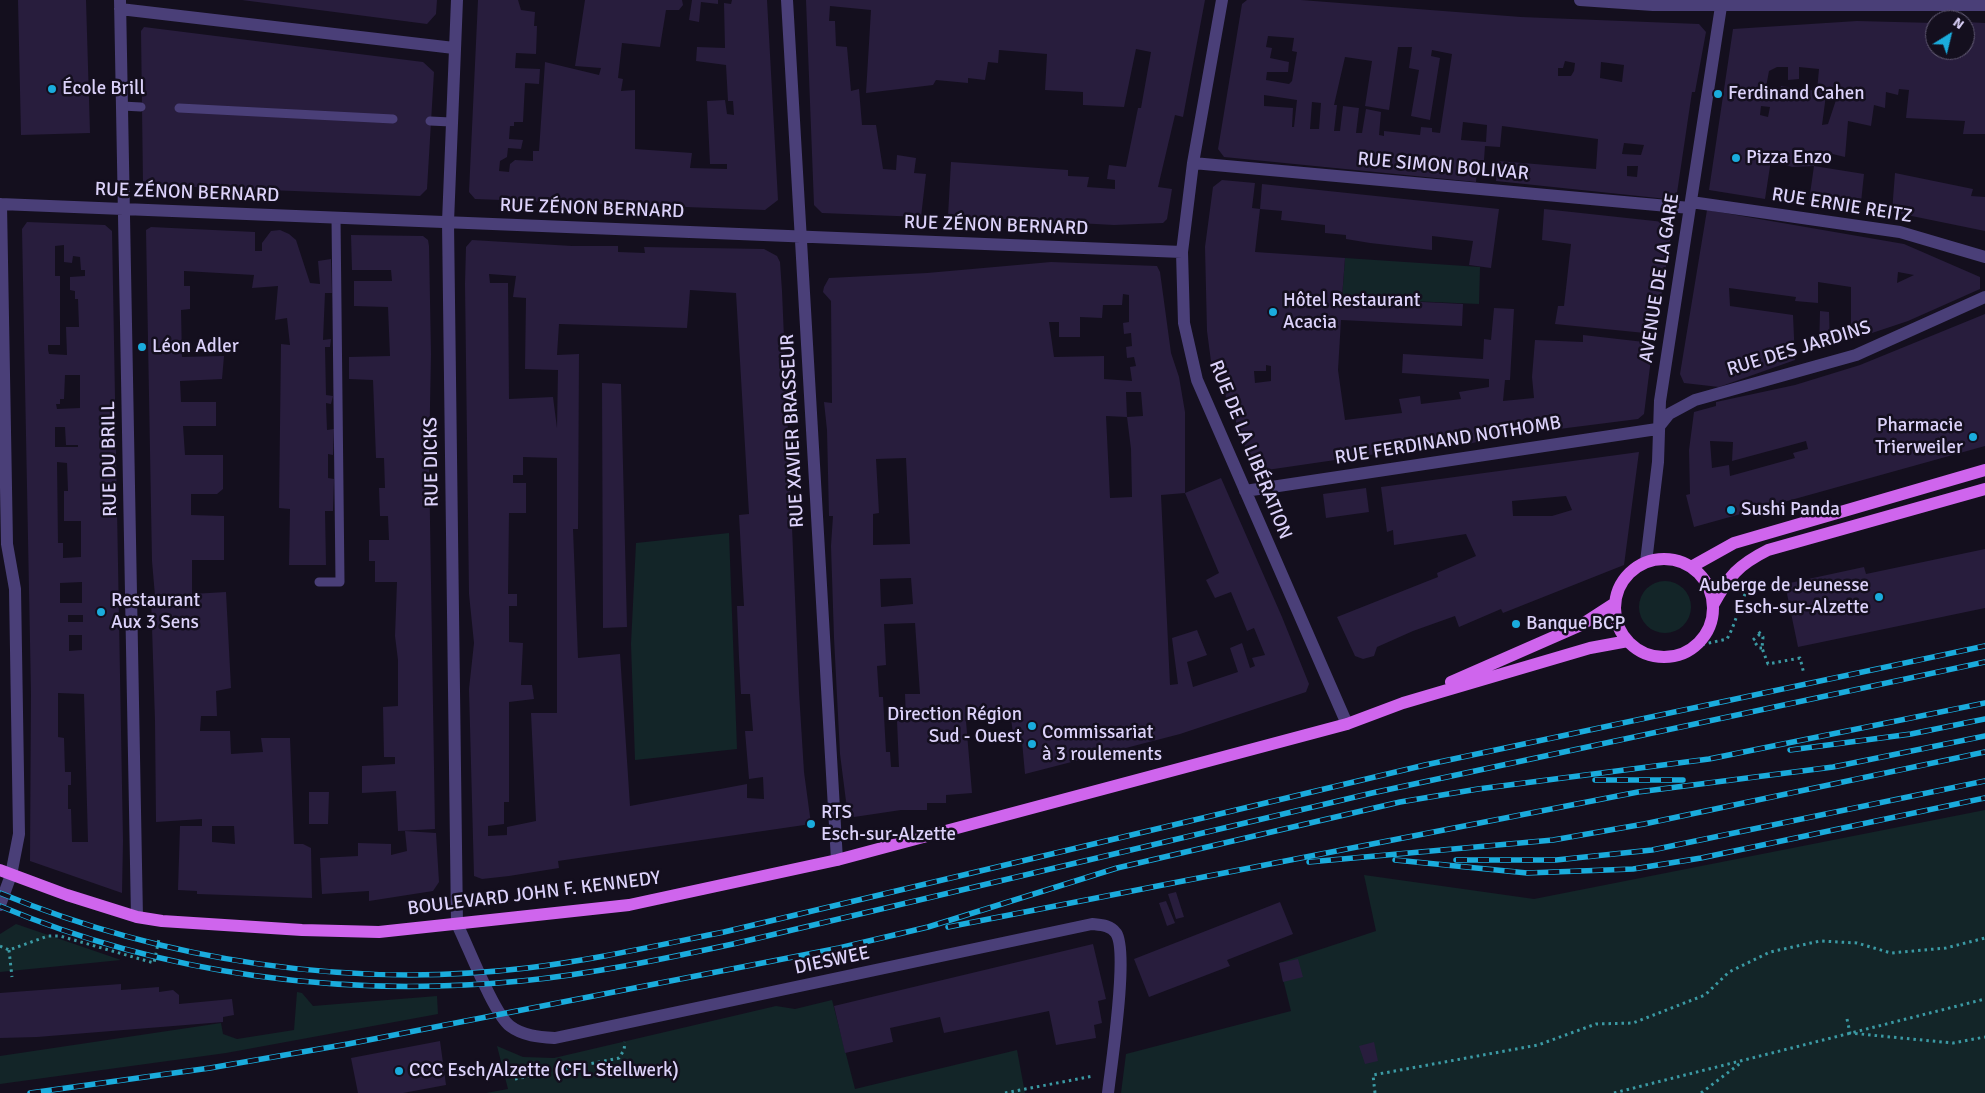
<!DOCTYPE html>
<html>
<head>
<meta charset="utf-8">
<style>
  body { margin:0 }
  #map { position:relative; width:1985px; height:1093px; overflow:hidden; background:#140f1e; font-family:Signika,sans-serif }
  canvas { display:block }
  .north { position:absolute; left:1925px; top:10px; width:50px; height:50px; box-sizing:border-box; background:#140f1e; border:1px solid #645d76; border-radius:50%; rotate:36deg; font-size:14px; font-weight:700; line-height:20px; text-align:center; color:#dcd2fa }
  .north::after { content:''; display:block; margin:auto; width:18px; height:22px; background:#1aacdd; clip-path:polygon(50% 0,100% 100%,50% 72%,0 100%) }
</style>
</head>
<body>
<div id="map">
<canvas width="1985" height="1093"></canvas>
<div class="north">N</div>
</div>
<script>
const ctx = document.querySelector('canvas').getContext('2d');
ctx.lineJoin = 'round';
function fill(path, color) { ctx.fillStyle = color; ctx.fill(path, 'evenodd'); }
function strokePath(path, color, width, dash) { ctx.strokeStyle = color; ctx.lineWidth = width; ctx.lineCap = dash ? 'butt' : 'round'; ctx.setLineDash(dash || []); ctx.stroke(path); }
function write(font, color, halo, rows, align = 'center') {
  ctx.font = font + ' Signika,sans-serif'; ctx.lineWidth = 5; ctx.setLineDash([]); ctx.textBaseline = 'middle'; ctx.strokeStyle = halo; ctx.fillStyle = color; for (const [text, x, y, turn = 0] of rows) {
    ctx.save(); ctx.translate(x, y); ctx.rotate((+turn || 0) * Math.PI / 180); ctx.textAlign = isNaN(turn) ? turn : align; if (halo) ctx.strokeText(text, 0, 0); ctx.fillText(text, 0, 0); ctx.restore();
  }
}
fill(new Path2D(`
  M1345,258L1480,267L1479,304L1342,298Z
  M729,533L737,749L635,760L631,644L636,543Z
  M1639 607a26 26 0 1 1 52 0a26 26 0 1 1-52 0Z
  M1985,810V1093H1121L1126,1054L1291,1011L1279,963L1376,931L1364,875L1534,899Z
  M16,924L121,960L0,972V934Z
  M297,992L302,993L313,1006L437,996L438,1014L226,1053L0,1084V1056L221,1023L223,1034L237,1039L294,1030Z
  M832,1000L855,1089L1017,1050L1025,1093H486L508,1089L497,1046L523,1057L554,1058L776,1006L795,1009Z`), '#132528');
fill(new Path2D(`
  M18,0H86L90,133L21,135Z
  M242,0H437L436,14L427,24Z
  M478,0H518L521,10L535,12L534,26H537L536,54L516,53L515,68L540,69L539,84L525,83L523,122H514V126H510L509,139L523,140L521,149L508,148L507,157L500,161L499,171L509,172L510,164L515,160L533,161V151H539L545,62L599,75L601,68L575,66L585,0H682L683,5L679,10H666L660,47L622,43L618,78L623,79L621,91L635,90V149L692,153L690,168L727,169V164H710L707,101L725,100L727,114L734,115L733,101H728L726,65L696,61L697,47L725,48L724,3L731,4L732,0H767L778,200L765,210L475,199L469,192Z
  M692,0H718V4L701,2L699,22L689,20Z
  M806,0H1205L1183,117L1175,115L1158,187L1172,189L1167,219L1163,223L1114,225L948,216L951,162L1068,170V176L1089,177L1087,187L1115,189V180L1107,179L1109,165L1126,167L1138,108H1141L1151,52L1136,49L1124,107L1083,105V92L1045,90L1047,54L999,50L998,63L988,62L985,80L968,78V83L936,80L933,85L866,93L871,10L830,6L829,21H835L836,46L847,47L851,91L859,89L862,125H876L883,169L896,170L897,155L916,158L914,173L926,174L921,217L822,213L814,205Z
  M1247,0H1301L1521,17L1699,24L1706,32L1695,92H1692L1677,193L1667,199L1496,181L1498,161L1596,169L1598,139L1502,126L1500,147L1485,146L1484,160H1478L1476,182L1224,157L1218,149L1242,4ZM1268,36L1294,38L1292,51L1297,52L1292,81L1289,84L1266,80L1267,72H1288L1289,62L1270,58L1272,48L1266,47ZM1398,47H1412L1409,68L1419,70L1411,116L1430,120L1440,58L1431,56L1432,50L1452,54L1440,133L1432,132V128L1421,127L1420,135L1384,131V136L1379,135L1381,112L1366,109L1362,133H1356L1359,108L1343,106L1340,131H1334L1337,105H1334L1345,57L1372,61L1365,106L1389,110ZM1565,61L1575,63L1574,71L1571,76H1558V68H1563ZM1601,62L1624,65L1622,82L1600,78ZM1264,95L1297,100L1294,127H1292L1293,108L1264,106ZM1312,102L1321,103L1319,129H1310ZM1463,122L1487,125L1486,142L1461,140ZM1624,143L1644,145L1641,155L1622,154ZM1627,166H1638L1637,177L1627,176Z
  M1857,21L1935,23V50H1965V22L1985,23V134H1963L1965,121L1906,118L1909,90L1899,89L1898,95L1886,92L1885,108L1874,105L1871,126L1848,121L1845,157L1820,151L1814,166L1864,174L1860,212L1809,201L1814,166L1792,167L1771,160L1765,199L1709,190L1733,29ZM1777,67H1788V80L1799,79V67L1819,69L1817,91L1781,86L1779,95L1772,94L1771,98H1764L1769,71ZM1838,94L1828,124L1822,125L1826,95ZM1761,106L1770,107L1768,117L1760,115Z
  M144,27L423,62L434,72L427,189L420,196L143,185L141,31Z
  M1895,173L1973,189L1971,196L1985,197V231L1892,212Z
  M1222,180L1255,183L1252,208L1260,209L1255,252L1345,258L1342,298L1463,304L1462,326L1341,320L1338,370L1345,420L1402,413L1399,399L1420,396L1421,404L1461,399L1459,392L1489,387V379L1402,373L1403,354L1483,359L1484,339L1491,340L1494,308L1514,309L1510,380H1505L1503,401L1534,398L1532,377L1535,340L1583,342V335L1653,343L1644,414L1638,419L1496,437L1465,445V441L1260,471L1253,470L1230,405L1212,369L1207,331L1205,247L1213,187ZM1266,365L1271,366V381L1255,383L1254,371H1266Z
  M1262,184L1499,209L1491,268L1469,265L1473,241L1432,236V250L1370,243L1346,239V235L1325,233V225L1281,220L1282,211L1260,209Z
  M1544,209L1673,223L1655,334L1555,324L1558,306H1564L1571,244L1542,240Z
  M1707,210L1904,244L1980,277V289L1908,321L1851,340V287L1818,282V303L1795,301L1796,297L1729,288L1730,306L1793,315L1795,360L1719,387L1684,383L1680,374ZM1898,272L1914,275L1897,283Z
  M27,222L105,225L112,231L123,841L122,893L30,861L31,693L22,229ZM64,245V262L72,263L73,256L80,257L81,270H85V276L70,277V290L75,291V299H78L79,327H66L67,355L49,354L48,350V345H60V276H55V246ZM65,375H80V408L57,409L56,404H60V399H64ZM55,427H65L66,445H78V447H55ZM57,462L67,463L68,491H64V521H81V557L63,558V543H58ZM82,582V603H60V583ZM68,615H83V622H68ZM69,635H82V650L69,651ZM58,693L84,694L88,842H72L71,809H68V785H71V772H65L64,738L58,737Z
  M151,227L255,232V251H262V243L271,231L280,230L289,234L296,240L310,283L320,284L318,261L331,259L332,293H325L323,340L331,339L330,347H325L326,395L333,396L331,404L326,403L327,430L334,429L333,455L328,454V478L334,479L333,511H325L326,565H289L290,509L279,508L281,344L290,345L287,318L275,320L278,286L252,288L254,275L184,271V286H190V309L181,310L182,357L224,356L222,379L180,381L181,402H216V426H183L185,455H223V489L217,494H191V515L224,516V560H192V594L226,592L231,688L216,691L217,716H201L200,731H230L231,754L263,752L261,738H290L294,844H303L311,848L312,898L197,894V891L178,890L180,826H202V819L156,822L155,721L151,596H155L152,561L146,230ZM212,826H234L235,844L212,842Z
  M351,235L423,236L428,240L429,246L431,354L429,459L435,829L398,831L396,791L362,793V766L395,764V757H384L383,707L398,706V660L395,636L397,582H375V561H369V540H389L388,516H380L379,488H385L384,458H376L373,380L349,379V357L390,356L388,307L354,306V281H392L391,270H352Z
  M472,240L572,246H618V252L645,253L644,247L764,249L777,256L780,262L782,291L799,692L804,772L811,824L558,861L559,868L509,876L482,879L474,876L469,689L474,643L469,594L465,284L466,247ZM489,274L516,276L513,297L526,298L525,369L558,370L557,428L553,397L509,399L508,283H490ZM690,290L736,293L749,514L739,515L744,606H737L739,658L741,694H750L753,731H745L749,779L763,777L764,799L747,798V784L630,806L620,654L578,658L573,529H578L579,354L557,355L559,324L687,328ZM523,457L557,458V713H531L536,821L507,827V835L488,836V826L504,824V802H509V702L534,699L532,685H521L523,643L509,642V606H517V594H508L509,513H526V483H513V475H523Z
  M1051,262L1157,266L1160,272L1171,353L1179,377L1185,412V493L1161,495L1170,685L1178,684L1172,638L1197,630L1207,655L1187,662L1193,687L1238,672L1230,648L1242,643L1250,668L1255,666L1252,658L1265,655L1254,628L1247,631L1231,592L1215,598L1206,580L1219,573L1185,493L1221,478L1282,617L1309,684L1306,692L1180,734L1025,774L1022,741L1014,742L1011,718L966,721L972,793L946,795V803H927V810H901L854,817L847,809L840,754L834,638L831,546L833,516H829L827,430L824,402L832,403L831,301L823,292L824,287L829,278L927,273ZM1123,294L1129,295V322L1123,323L1124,334L1131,333L1132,346L1126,347L1127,358L1134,357L1136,366L1130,367L1132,381L1104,379V356L1054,357L1049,322H1059V337H1080V317L1102,318L1103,305H1122ZM1126,392H1141L1143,416L1127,417L1131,449L1132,497L1110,498L1106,416L1127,417ZM906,458L910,544L873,545V514L879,513L876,459ZM911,578L913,604L881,607L880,579ZM915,623L920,694H905L906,720L897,721L899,767H891L890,752H886L883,697H879L877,666L886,665L884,624Z
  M1820,311L1829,312L1830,345L1819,350Z
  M1985,314V446L1694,527L1686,495L1690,494L1689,450L1694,412L1716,406V402L1795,385L1860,365ZM1710,441L1733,442L1732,461L1806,441L1808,449L1793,453L1795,458L1730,476L1729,465L1712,468Z
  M602,383L621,384L627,627L603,628Z
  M1639,452L1624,565L1503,613L1501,609L1459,627L1455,616L1413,631L1377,647L1374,656L1363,659L1355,656L1337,617L1438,577L1437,573L1476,556L1466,534L1394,545L1393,530L1387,532L1381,487ZM1566,496L1572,510L1552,516H1513L1512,501Z
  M1366,488L1369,512L1326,518L1323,494Z
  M1985,549V608L1798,647L1785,584L1864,567L1866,574Z
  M309,792H329L328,824H309Z
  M405,831L436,833L439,882L433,891L369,901V891L322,894L320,858L358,856V843L391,844V855L407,851Z
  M1176,892L1184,917L1176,919L1168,894Z
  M1166,901L1175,923L1167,926L1159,903Z
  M1280,902L1293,934L1227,960L1230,966L1149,997L1134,959Z
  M1093,944L1106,999L1098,1001L1102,1023L1094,1025L1096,1038L1056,1045L1049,1011L944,1033L940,1017L890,1028L893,1042L845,1053L834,1006Z
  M1298,959L1303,977L1283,982L1279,963Z
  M121,984V990L159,987V992L173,990L179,995V1004L232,999L234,1015L223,1017V1022L37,1037L0,1038V993Z
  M440,1041L446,1085L403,1093H358L351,1058Z
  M1374,1042L1378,1061L1365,1064L1359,1046Z`), '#281d3d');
strokePath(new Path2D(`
  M1696,646L1727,639C1736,623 1739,605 1748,588
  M1762,648H1759L1753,640L1759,635L1758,631L1763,637L1762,648L1768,664L1800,658L1804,674
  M0,946L9,950L48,936H60L154,963L159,939
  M9,950L12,977
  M1847,1019L1850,1033L1953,1043L1985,1037
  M515,1079L619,1058L624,1050L625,1042
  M1005,1093L1093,1076
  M1375,1093L1373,1075L1538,1045L1596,1024L1633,1023L1705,995L1729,972L1770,952L1820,941L1857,943L1891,953L1946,948L1985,938
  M1614,1093L1985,999
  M1701,1093L1742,1062`), '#3b9aa4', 3, [2.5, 4]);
strokePath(new Path2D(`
  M122,106L141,107
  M179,108L393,119
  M430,121L451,122
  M319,582H340L336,218`), '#4a3f78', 9);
strokePath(new Path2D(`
  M120,0L137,917
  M457,0L448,222L457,924C468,946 494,1014 510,1026C523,1036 540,1037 555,1038L1092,924C1101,925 1110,925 1116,933C1129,952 1111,1066 1108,1093
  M787,0L837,860
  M1222,0L1193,163L1182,252L1184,323L1197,380L1347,724
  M1580,0L1653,5H1985
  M120,9L454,48
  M1193,163L1690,208
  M1691,202L1900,232L1985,257
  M0,204L1182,252
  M1657,429L1669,414L1695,400L1856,355L1985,297
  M1245,491L1657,429
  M1646,562L1658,462L1660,401L1722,0
  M0,905L11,875L19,834L15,589L7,544L1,204`), '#4a3f78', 12);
strokePath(new Path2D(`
  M1615 608a49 49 0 1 1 98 0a49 49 0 1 1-98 0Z
  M1691,567L1734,543L1985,470
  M1713,605C1729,576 1738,565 1768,550L1985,489
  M1451,682L1581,625L1615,603
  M0,870L67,895L137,917L162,921L302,930L379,932L500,919L629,905L837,860L1347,724L1403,703L1590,648L1628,641`), '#cf65ed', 12);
const rail = new Path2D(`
  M1790,750L1911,734L1985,719
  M1595,780H1683
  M1395,860L1527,873L1633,869L1701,858L1985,798
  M1456,860H1556L1652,850L1985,781
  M1309,862L1553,840L1644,824L1985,752
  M0,893C165,961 349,989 527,968C593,960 659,945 724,932L1425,765L1985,646
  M0,906C164,975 344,998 521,981C592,974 663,959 733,944L1372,793L1985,662
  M948,927L1638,792L1833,767L1985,736
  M30,1093L210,1068L348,1044L839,948L928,927L1117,868L1400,802L1478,789L1709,759L1985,703`);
strokePath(rail, '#1aacdd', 5.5);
strokePath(rail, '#140f1e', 4, [11]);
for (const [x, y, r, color] of [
  [52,89,5,"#1aacdd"],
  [1718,94,5,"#1aacdd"],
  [1736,158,5,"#1aacdd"],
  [1273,312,5,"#1aacdd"],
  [142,347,5,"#1aacdd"],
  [1973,437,5,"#1aacdd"],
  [1731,510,5,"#1aacdd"],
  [1879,597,5,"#1aacdd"],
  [101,612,5,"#1aacdd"],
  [1516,624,5,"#1aacdd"],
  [1032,726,5,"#1aacdd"],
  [1032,744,5,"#1aacdd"],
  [811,824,5,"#1aacdd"],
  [399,1071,5,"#1aacdd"]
]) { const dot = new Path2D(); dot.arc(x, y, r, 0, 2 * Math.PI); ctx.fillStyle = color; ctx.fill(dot); strokePath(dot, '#140f1e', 2); }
write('19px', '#dcd2fa', '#140f1e', [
  ["École Brill",62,89],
  ["Ferdinand Cahen",1728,94],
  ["Pizza Enzo",1746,158],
  ["Hôtel Restaurant",1283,301],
  ["Acacia",1283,323],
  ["Léon Adler",152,347],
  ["Pharmacie",1963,426,"right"],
  ["Trierweiler",1963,448,"right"],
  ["Sushi Panda",1741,510],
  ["Auberge de Jeunesse",1869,586,"right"],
  ["Esch-sur-Alzette",1869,608,"right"],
  ["Restaurant",111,601],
  ["Aux 3 Sens",111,623],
  ["Banque BCP",1526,624],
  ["Direction Région",1022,715,"right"],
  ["Sud - Ouest",1022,737,"right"],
  ["Commissariat",1042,733],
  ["à 3 roulements",1042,755],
  ["RTS",821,813],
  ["Esch-sur-Alzette",821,835],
  ["CCC Esch/Alzette (CFL Stellwerk)",409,1071]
], 'left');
write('19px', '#dcd2fa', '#140f1e', [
  ["RUE SIMON BOLIVAR",1443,167,5],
  ["RUE ZÉNON BERNARD",187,193,2],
  ["RUE ERNIE REITZ",1842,206,9],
  ["RUE ZÉNON BERNARD",592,209,2],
  ["RUE ZÉNON BERNARD",996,226,2],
  ["AVENUE DE LA GARE",1660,278,-81],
  ["RUE DES JARDINS",1799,349,-17],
  ["RUE XAVIER BRASSEUR",793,431,-93],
  ["RUE FERDINAND NOTHOMB",1448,441,-9],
  ["RUE DE LA LIBÉRATION",1250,450,68],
  ["RUE DU BRILL",110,459,-91],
  ["RUE DICKS",432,462,-91],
  ["BOULEVARD JOHN F. KENNEDY",534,894,-7],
  ["DIESWEE",832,961,-12]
]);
</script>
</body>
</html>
